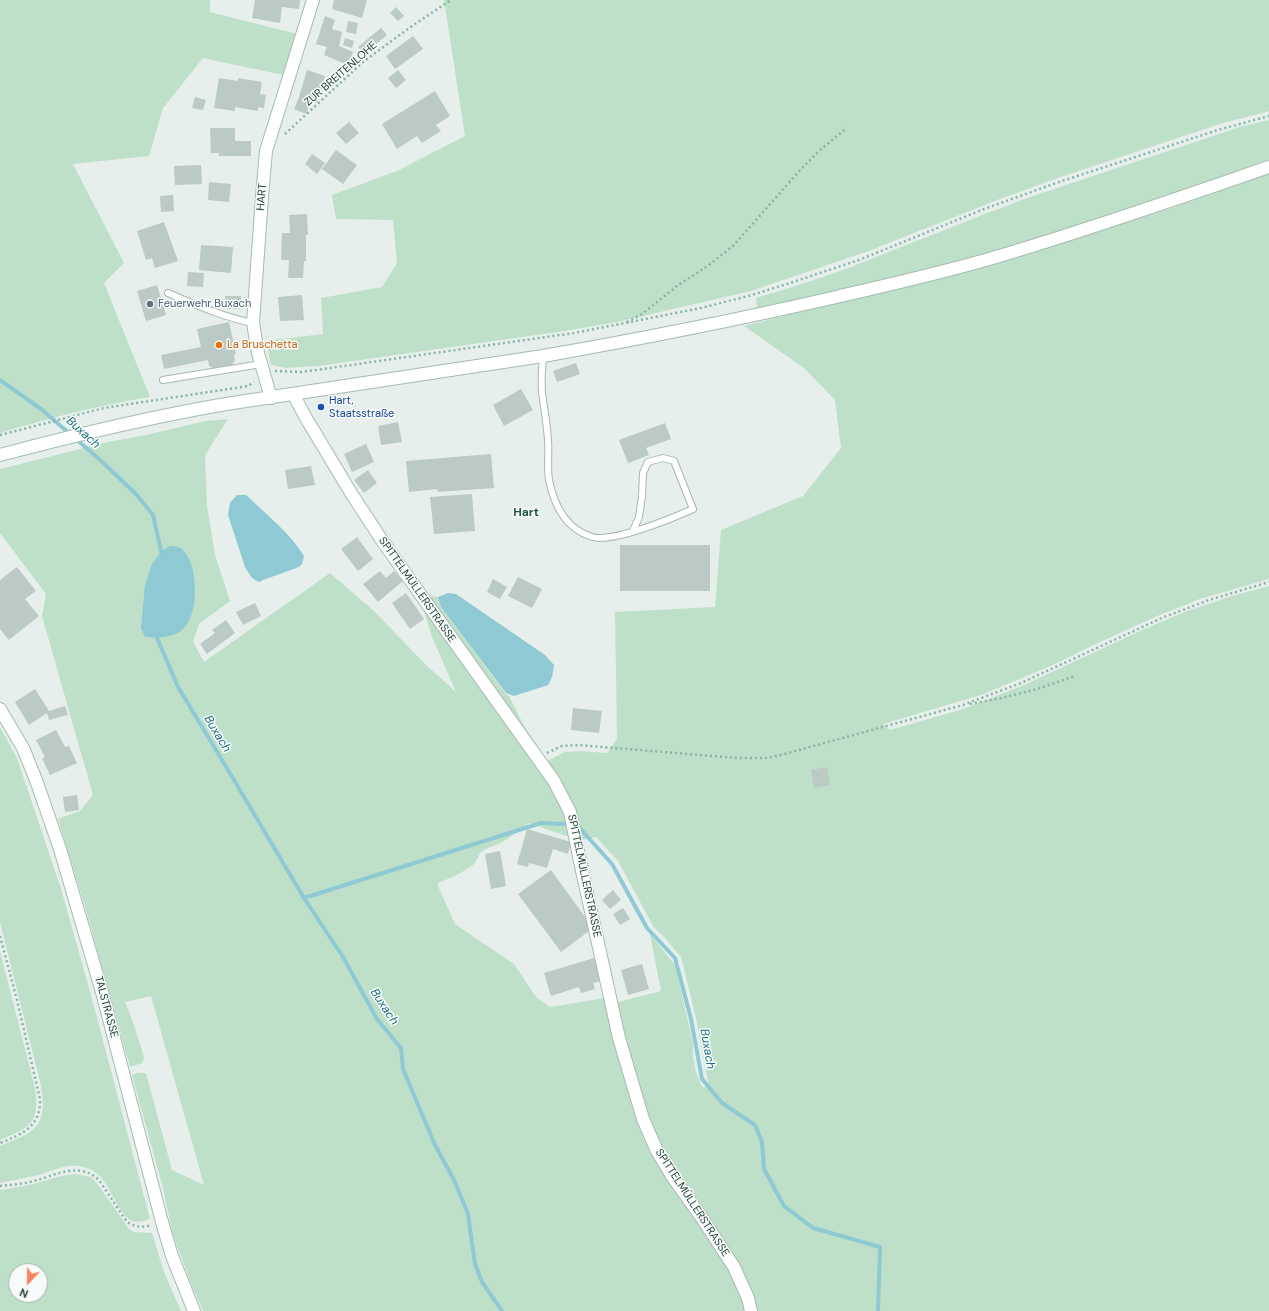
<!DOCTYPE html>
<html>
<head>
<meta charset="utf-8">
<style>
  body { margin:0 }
  #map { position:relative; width:1269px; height:1311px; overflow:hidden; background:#e6efeb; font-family:"DM Sans",sans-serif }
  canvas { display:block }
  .north { position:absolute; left:8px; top:1263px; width:40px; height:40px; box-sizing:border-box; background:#f7fbf9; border:1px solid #a3b1ad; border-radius:50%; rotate:202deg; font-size:11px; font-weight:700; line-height:16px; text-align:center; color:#24423a }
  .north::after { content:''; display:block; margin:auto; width:14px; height:18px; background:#f4845f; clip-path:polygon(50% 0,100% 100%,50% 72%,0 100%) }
</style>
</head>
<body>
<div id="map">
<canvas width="1269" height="1311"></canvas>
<div class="north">N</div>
</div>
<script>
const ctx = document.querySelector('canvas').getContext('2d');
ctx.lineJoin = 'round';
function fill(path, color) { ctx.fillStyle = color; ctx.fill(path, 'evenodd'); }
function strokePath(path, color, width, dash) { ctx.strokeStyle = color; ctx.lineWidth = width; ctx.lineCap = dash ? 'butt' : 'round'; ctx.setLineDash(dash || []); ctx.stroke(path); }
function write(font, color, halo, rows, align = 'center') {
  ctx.font = font + ' "DM Sans",sans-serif'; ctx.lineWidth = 3; ctx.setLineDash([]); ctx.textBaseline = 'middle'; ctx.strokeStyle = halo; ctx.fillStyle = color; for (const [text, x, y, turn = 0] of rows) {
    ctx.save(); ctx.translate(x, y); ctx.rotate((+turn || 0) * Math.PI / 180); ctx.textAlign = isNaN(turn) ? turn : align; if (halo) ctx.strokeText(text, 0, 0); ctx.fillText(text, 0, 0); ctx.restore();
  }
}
fill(new Path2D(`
  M0,0H210V12L297,34L283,75L203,58L163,108L149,156L73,164L124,263L104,283L150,397C99,405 49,418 0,433Z
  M444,0H1269V111L1220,124L1061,177L1000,199L866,252L751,291L617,322L565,331L318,366L286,368L271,365L266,341L323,334L321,298L382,287L397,263L393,220L336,219L332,195L397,171L465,136Z
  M1269,120V160C1148,204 1025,246 900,278C854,289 807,299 761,309L757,307L756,298L802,284L843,270L990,212L1033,196L1240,127Z
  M1269,174V579L1200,599L1155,617L1100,642L1053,665L981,695L883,724L890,730L963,709L1024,685L1140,631L1187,611L1235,595L1269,586V1311H756L671,1167L653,1130L630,1061L615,1001L618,1002L661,991L650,934L675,965L693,1043V1057L696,1072L701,1085L704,1088L708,1082L696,1018L681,957L664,937L653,926L618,861L596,837L581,840L557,833L530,823C520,827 513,837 502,842C495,846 487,847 480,853C478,856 477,861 474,864C466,871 449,879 438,883V886L455,924L514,964L536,997L550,1007L605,998L622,1065L688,1208L732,1275L744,1301L747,1311H203L192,1286L173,1235L163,1188L132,1075L138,1073H146L172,1170L204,1185L151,996L125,1002L133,1022L144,1057L142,1063L130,1067L86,910L58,819L80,811L93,795L42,616L46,594L0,533V469L108,442L146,435L206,421L228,419L205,455L207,506L215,555L230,601L199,624L193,642L204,662L330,573L374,611L425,664L456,692L432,637L422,604L432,596L438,597L441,607L505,693L509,696L523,724L547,761L565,752L581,751L607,753L617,739L615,612L715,607L721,530L803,496L841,448L835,400L804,368L744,326L997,262L1160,212ZM184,550C197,575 200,596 188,621Z
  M0,727L17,758L62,892L91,995L150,1219C145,1221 137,1223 132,1221C114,1211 110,1175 87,1168C68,1162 56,1170 39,1175C26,1178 13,1180 0,1183V1146C35,1132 48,1127 41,1086L0,922Z
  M0,951L35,1088C40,1124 30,1127 0,1140Z
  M76,1174L91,1177L96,1182L129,1229L134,1232L152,1233L164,1272L181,1311H0V1190L30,1185L61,1176ZM16,1271H40V1295H16Z`), '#bfe0c8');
fill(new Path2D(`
  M237,495H246C265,513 290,533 304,556L302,564L299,567L263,580L259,582L252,578L245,567L228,515L230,503Z
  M170,546C175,546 181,547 184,551C199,568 200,616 181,631C171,638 157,638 145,637L141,628L145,585L152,564L162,551Z
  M448,593L456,594L545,655L554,665L552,677L548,685L514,696L506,693L441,607L438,597Z`), '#8ec9d4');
strokePath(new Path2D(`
  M0,380L41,409L98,458L136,494L153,515L162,555
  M158,634L157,638L178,687L228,770L304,898L343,957L377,1019L401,1048L403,1069L435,1145L454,1180L468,1214L475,1264L482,1282L502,1311
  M577,825L612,864L647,928L675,958L691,1019L702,1079L722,1103L755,1125L762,1142L764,1169L784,1206L813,1228L880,1247L878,1311
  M304,898L541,823L568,824`), '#8ec9d4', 4);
fill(new Path2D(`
  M255,0H300L299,9L282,7L280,23L252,18Z
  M334,0H367L362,18L332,9Z
  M396,7L404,16L398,21L390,13Z
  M325,16L335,20L332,29L342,32L339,46L353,52L348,65L324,55L327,47L316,44Z
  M348,21L358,23L356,34L346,32Z
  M381,28L387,35L364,54L358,47Z
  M413,36L423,49L395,69L386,56Z
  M345,38L354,41L352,48L343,45Z
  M307,70L325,76L317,103L311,101L306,114L294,109L299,97Z
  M398,70L406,80L396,88L388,78Z
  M219,78L238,81V78L262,82L260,94L266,95L264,108L258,107V111L235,107V111L214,108Z
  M435,91L450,116L436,125L441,131L422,143L417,136L397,149L382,124Z
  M195,97L206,100L203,110L192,108Z
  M349,122L359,133L346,144L336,133Z
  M210,128H235V141H251V156H219V153H211Z
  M336,150L357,165L343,184L322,169Z
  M312,154L325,163L317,174L305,164Z
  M201,165L202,184L175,185L174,166Z
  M209,182L231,184L229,202L208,200Z
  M173,195L174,211L161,212L160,196Z
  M307,214L308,235H306V261H304L303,278H288L289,260H281L282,233H290L289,215Z
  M164,222L178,261L155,268L152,258L146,260L137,231Z
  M201,245L233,247L231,273L199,270Z
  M188,272L204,273L203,287L187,286Z
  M157,285L166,315L146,321L137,291Z
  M302,295L304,320L280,321L278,297Z
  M225,296H241V309H225Z
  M229,322L236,354L234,355L235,360L232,365L215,369L209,366L208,360L164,369L161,355L201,347L197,329Z
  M576,363L580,374L557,382L553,371Z
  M521,389L533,410L504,426L493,405Z
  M398,422L402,442L381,445L378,426Z
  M665,423L671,439L646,448L649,455L628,463L619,440Z
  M366,444L374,462L352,472L344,454Z
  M491,454L494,488L438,492L437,489L409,492L406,461Z
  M311,466L315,485L288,489L285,470Z
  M368,470L377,483L364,493L354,480Z
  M472,494L475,531L434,534L430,497Z
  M357,537L373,559L358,571L341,549Z
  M620,545H710V591H620Z
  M17,567L36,591L25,599L39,616L9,640L0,629V580Z
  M380,571L386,578L394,571L403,581L378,602L363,584Z
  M518,577L542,589L532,608L508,596Z
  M493,579L507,587L500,599L487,592Z
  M406,593L424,619L410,629L392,603Z
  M255,603L261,616L243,625L236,612Z
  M226,620L235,633L207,654L200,644L215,633L212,630Z
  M35,689L49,711L65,706L68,715L49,720L47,713L29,725L15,702Z
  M573,708L602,711L599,733L571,730Z
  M56,730L65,747L69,746L77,763L50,775L42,758L45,757L36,740Z
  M827,767L830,785L814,788L811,770Z
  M77,795L79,810L65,812L63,797Z
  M527,829L571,842L568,854L553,849L547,868L529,863L528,867L517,864Z
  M500,851L506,886L491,889L485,854Z
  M551,870L593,928L561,952L518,894Z
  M613,890L621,900L610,909L602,900Z
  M623,908L630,919L620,925L613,914Z
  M594,958L601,981L593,983L595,989L581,993L579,987L551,996L544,973Z
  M642,964L649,989L628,995L621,970Z`), '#bbcac4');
const lane = new Path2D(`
  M168,293C196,305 223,317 253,323
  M543,356C542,368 541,380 542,392C544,408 547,424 548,440C549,453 547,467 549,480C554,505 566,529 592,537C613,543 673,518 693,509L674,461L663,458L648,462L643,473L642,496L639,517L633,531
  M163,380L261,364`);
const street = new Path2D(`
  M293,394L306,418L351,493L383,542L554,781L570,812L581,866L619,1038L643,1119L657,1151L672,1176L702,1218L734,1267L748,1298L751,1311
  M271,398L258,353L253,323L262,197L266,151L313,0`);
const secondary = new Path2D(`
  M0,455C75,435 150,417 226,404L543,356C640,339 736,320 832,298C887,285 942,273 996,257C1088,230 1179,198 1269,167
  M0,709L23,748L36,780L60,849L102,992L162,1222L172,1256L194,1311`);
strokePath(lane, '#a8b8b2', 8);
strokePath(street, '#a8b8b2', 14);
strokePath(secondary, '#a4bbb3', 14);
strokePath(new Path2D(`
  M285,134L363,62L412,26L451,0
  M627,322L642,314L677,286L709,265L733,246L802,168L820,150L847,128
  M275,371L302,372L574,333L701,308L752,295L787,284L859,260L984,209L1059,182L1218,130L1269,116
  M0,435L104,408L248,386L254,382
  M970,704L1002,698L1037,689L1075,676
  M547,753L562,746L578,745L737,758H765L777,756L963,705L1021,683L1164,617L1209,600L1269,582
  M0,936L17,1000L40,1099C41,1126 23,1134 0,1143
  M0,1186C11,1185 23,1184 34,1181C56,1175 79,1161 99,1180L127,1222C135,1227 142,1228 152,1225`), '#86b3a5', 2.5, [2, 3]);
strokePath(lane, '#fff', 6);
strokePath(street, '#fff', 12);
strokePath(secondary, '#fff', 12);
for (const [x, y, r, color] of [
  [150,304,4,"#5c6f8a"],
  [219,345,4,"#e8710a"],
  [321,407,4,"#1a4fb4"]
]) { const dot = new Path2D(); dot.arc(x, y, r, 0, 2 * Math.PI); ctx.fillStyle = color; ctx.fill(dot); strokePath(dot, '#f7fbf9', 1.5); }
write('11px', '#24423a', '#f7fbf9', [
  ["ZUR BREITENLOHE",341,74,-41],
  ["HART",262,197,-85],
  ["SPITTELMÜLLERSTRASSE",417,590,55],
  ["SPITTELMÜLLERSTRASSE",584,876,78],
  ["TALSTRASSE",106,1007,75],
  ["SPITTELMÜLLERSTRASSE",692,1203,57]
]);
write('11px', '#4e5e75', '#f7fbf9', [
  ["Feuerwehr Buxach",158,304]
], 'left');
write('11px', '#c56008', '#f7fbf9', [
  ["La Bruschetta",227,345]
], 'left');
write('11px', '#164399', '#f7fbf9', [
  ["Hart,",329,401],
  ["Staatsstraße",329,414]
], 'left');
write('italic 12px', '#1c6f80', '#f7fbf9', [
  ["Buxach",83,433,42],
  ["Buxach",217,734,59],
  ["Buxach",384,1007,57],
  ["Buxach",707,1049,80]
]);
write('bold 12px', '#1f5548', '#f7fbf9', [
  ["Hart",526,513]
]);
</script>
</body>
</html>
